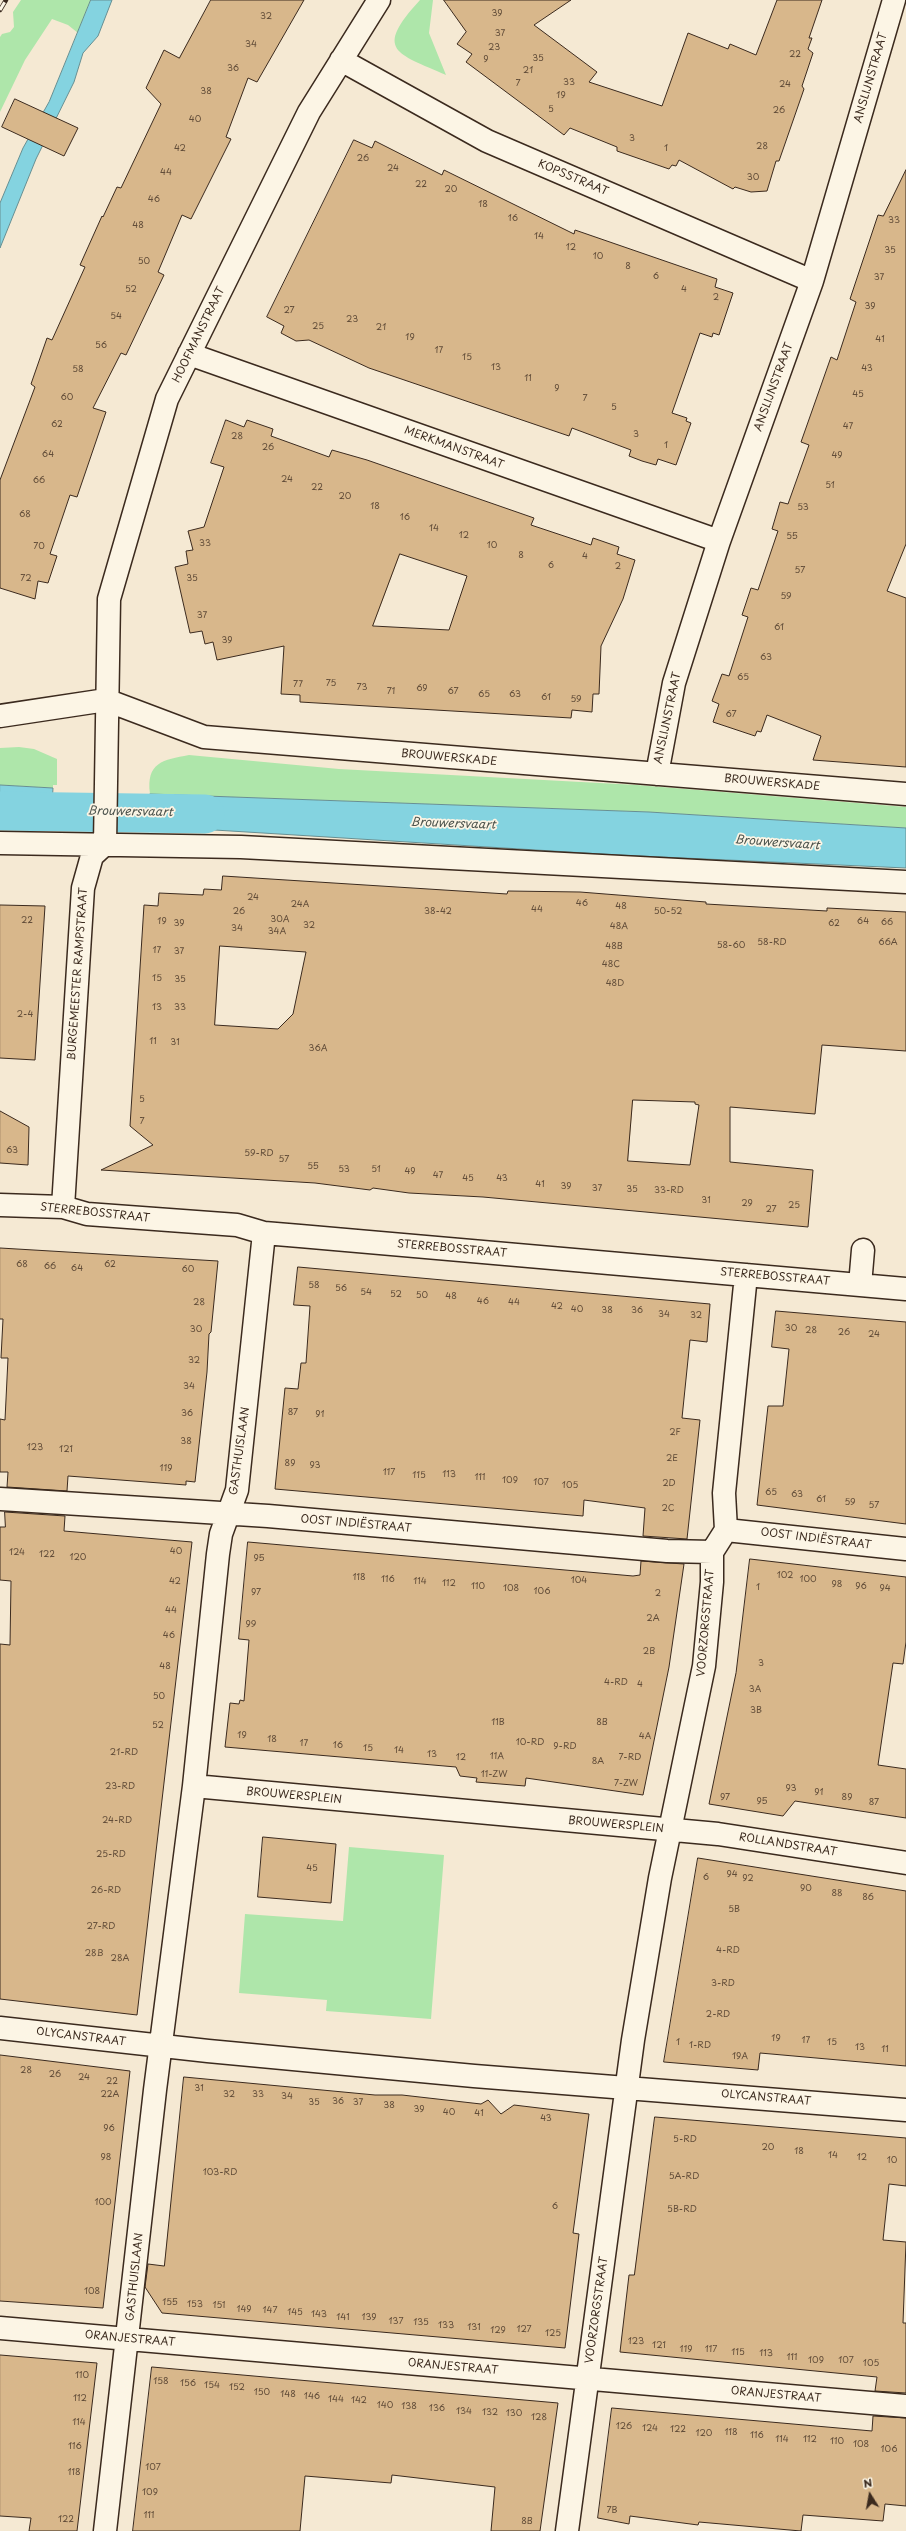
<!DOCTYPE html>
<html>
<head>
<meta charset="utf-8">
<style>
  body { margin:0 }
  #map { position:relative; width:906px; height:2531px; overflow:hidden; background:#f5e9d3; font-family:"Playpen Sans",sans-serif }
  canvas { display:block }
  .north { position:absolute; left:850px; top:2475px; width:40px; height:40px; -webkit-text-stroke:3px #fcf5e5; paint-order:stroke; rotate:349deg; font-size:11px; font-weight:700; line-height:16px; text-align:center; color:#3b2a1e }
  .north::after { content:''; display:block; margin:auto; width:14px; height:18px; background:#3b2a1e; clip-path:polygon(50% 0,100% 100%,50% 72%,0 100%) }
</style>
</head>
<body>
<div id="map">
<canvas width="906" height="2531"></canvas>
<div class="north">N</div>
</div>
<script>
const ctx = document.querySelector('canvas').getContext('2d');
ctx.lineJoin = 'round';
function fill(path, color) { ctx.fillStyle = color; ctx.fill(path, 'evenodd'); }
function strokePath(path, color, width, dash) { ctx.strokeStyle = color; ctx.lineWidth = width; ctx.lineCap = dash ? 'butt' : 'round'; ctx.setLineDash(dash || []); ctx.stroke(path); }
function write(font, color, halo, rows, align = 'center') {
  ctx.font = font + ' "Playpen Sans",sans-serif'; ctx.lineWidth = 3.5; ctx.setLineDash([]); ctx.textBaseline = 'middle'; ctx.strokeStyle = halo; ctx.fillStyle = color; for (const [text, x, y, turn = 0] of rows) {
    ctx.save(); ctx.translate(x, y); ctx.rotate((+turn || 0) * Math.PI / 180); ctx.textAlign = isNaN(turn) ? turn : align; if (halo) ctx.strokeText(text, 0, 0); ctx.fillText(text, 0, 0); ctx.restore();
  }
}
fill(new Path2D(`
  M21,0H91L78,33L68,25L52,19L25,60L0,112V37L2,34L10,32L14,27L13,12Z
  M420,0H433L429,33L446,75C397,53 373,51 420,0Z
  M19,747L34,749L57,759V785H53V788L0,785V748Z
  M189,755L339,769L637,785L906,807V828L649,812L150,794C146,762 163,760 189,755Z
  M349,1847L444,1855L431,2019L326,2011L327,2000L239,1993L245,1914L343,1921Z`), '#aee6aa');
const water = new Path2D(`
  M91,0H112L98,36L83,53L74,82L36,159L0,248V203L23,148L49,102Z
  M0,785L53,788L51,824H0Z
  M150,794L649,812L906,828V868L617,855L150,826Z`);
fill(water, '#84d3e0');
strokePath(water, '#678f92', 1);
strokePath(new Path2D(`
  M0,811L205,814`), '#84d3e0', 39);
const building = new Path2D(`
  M211,0H304L257,82L248,78L226,137L231,139L191,219L182,215L158,272L164,275L126,355L121,353L93,408L106,412L77,497L70,495L50,554L57,556L48,583L38,581L35,599L0,588V480L35,387L31,384L47,338L52,340L85,267L80,265L102,216L103,217L117,187L121,188L161,104L146,88L164,50L179,58Z
  M444,0H571L534,25L597,72L589,82L662,106L688,33L728,49L730,44L756,55L777,0H822L809,38H812L808,49L813,53L802,86L804,89L779,161H776L767,191L751,192L735,187L733,189L679,160L676,166L672,165L669,169L617,151V147L570,128L564,135L466,62L472,54L457,44L466,32Z
  M15,99L78,128L64,156L2,127Z
  M354,140L372,148L375,141L442,175L444,170L574,234L575,230L717,279L715,287L733,293L719,335L713,333L712,337L700,333L672,413L687,418L686,421L691,423L676,465L658,459L656,465L642,461L629,456L631,450L572,428L569,436L369,368L309,340L296,341L281,333L284,326L267,317Z
  M906,170V544L887,591L906,598V767L813,760L821,736L767,715L761,732L757,731L755,736L713,722L719,704L712,701L722,674L729,676L748,617L742,615L751,588L758,590L778,531L772,529L780,502L788,504L809,445L801,442L831,357L837,360L856,302L850,299L878,215L883,216Z
  M226,420L244,427L247,420L273,429L271,436L329,457L332,450L367,460L534,518L531,525L591,545L593,538L619,547L617,554L635,560L623,599L601,646L599,694H593L592,712L572,710L571,718L300,702V695L281,694L284,646L217,660L213,642L205,644L202,631L190,633L175,567L188,564L186,551L193,550L188,531L204,527L224,467L211,463ZM400,554L467,576L449,630L373,626Z
  M223,876L507,894L508,891L580,892L706,902V904L827,911V908L906,912V1051L822,1045L815,1114L730,1107V1162L813,1170L808,1227L483,1197L409,1193L373,1188L370,1190L315,1183L101,1170L153,1145L130,1126L144,905L158,906L159,893L203,895L204,889L221,890ZM220,946L306,952L293,1014L278,1029L215,1025ZM633,1100L695,1102V1104L699,1105L690,1165L628,1161Z
  M0,905L45,906L35,1060L0,1058Z
  M0,1111L29,1127L28,1165L0,1163Z
  M0,1248L218,1261L211,1332L209,1334L207,1372L195,1482L186,1481V1485L68,1476L67,1491L7,1487L8,1472H0V1419L5,1420L8,1358H1L3,1319H0Z
  M298,1267L710,1304L707,1342L690,1340L682,1418L700,1420L687,1539L643,1536L645,1508L584,1500L583,1516L275,1489L285,1388L298,1389L301,1363H306L310,1306L294,1305Z
  M776,1311L906,1322V1524L757,1505L768,1406H783L789,1349L772,1347Z
  M5,1512L65,1516L64,1531L192,1542L137,2015L0,1999V1644L10,1645L11,1581L0,1580V1527H5Z
  M248,1542L633,1576L640,1575L641,1561L684,1564L669,1667L643,1795L526,1778L525,1786L476,1782L477,1778L460,1776L456,1767L225,1747L230,1703L239,1704L240,1700L244,1701L249,1640L239,1639Z
  M750,1559L906,1577V1642L903,1664L893,1663L878,1765L906,1769V1818L795,1801L783,1816L709,1804L736,1673Z
  M263,1837L336,1844L331,1903L258,1897Z
  M698,1858L906,1891V2066L760,2053L758,2070L664,2062Z
  M0,2055L130,2071L103,2308L0,2301Z
  M184,2077L375,2095H402L481,2104L488,2100L501,2114L514,2105L589,2114L573,2233L579,2234L565,2348L162,2313L145,2287L148,2264L164,2266Z
  M655,2117L906,2138V2186L889,2184L883,2240L906,2242L903,2323H906V2393L875,2391L877,2377L620,2352L629,2275H634Z
  M0,2355L97,2363L77,2531H29L31,2518L0,2516Z
  M152,2367L558,2403L540,2531H491L495,2487L392,2475L391,2483L305,2476L300,2531H133Z
  M612,2408L872,2431L873,2416L906,2418V2506L885,2504L883,2521L803,2515L801,2531L699,2522L698,2525L630,2516L629,2524L598,2518Z`);
fill(building, '#d8b78b');
strokePath(building, '#3b2a1e', 1);
const minor = new Path2D(`
  M341,60L487,141L812,281
  M189,354L719,541
  M0,716L106,700L204,737L906,794
  M657,774L674,683L719,541L812,281L894,0
  M0,843L241,847L906,882
  M0,1205L63,1207L87,1214L237,1225L264,1233L300,1236L906,1289
  M63,1207L83,888L92,856L105,844L109,599L167,399L309,112L379,0
  M860,1285L863,1250
  M0,1499L268,1516L667,1551L712,1552
  M726,1530L906,1549
  M194,1786L718,1834L906,1863
  M0,2028L208,2051L474,2076L906,2110
  M0,2328L906,2406
  M105,2531L155,2090L194,1786L218,1554L221,1534L237,1490L264,1233
  M567,2531L633,2040L660,1878L704,1666L712,1582V1552L726,1530L724,1493L746,1275`);
strokePath(minor, '#3b2a1e', 25);
strokePath(minor, '#fcf5e5', 22);
const rail = new Path2D(`
  M0,10L6,0`);
strokePath(rail, '#3b2a1e', 4.5);
strokePath(rail, '#fcf5e5', 3, [9]);
write('9px', '#624d39', null, [
  ["39",497,14],
  ["32",266,17],
  ["37",500,34],
  ["34",251,45],
  ["23",494,48],
  ["22",795,55],
  ["35",538,59],
  ["9",486,60],
  ["36",233,69],
  ["21",528,71],
  ["33",569,83],
  ["7",518,84],
  ["24",785,85],
  ["38",206,92],
  ["19",561,96],
  ["5",551,110],
  ["26",779,111],
  ["40",195,120],
  ["3",632,139],
  ["28",762,147],
  ["42",180,149],
  ["1",666,149],
  ["26",363,159],
  ["24",393,169],
  ["44",166,173],
  ["30",753,178],
  ["22",421,185],
  ["20",451,190],
  ["46",154,200],
  ["18",483,205],
  ["16",513,219],
  ["33",894,221],
  ["48",138,226],
  ["14",539,237],
  ["12",571,248],
  ["35",890,251],
  ["10",598,257],
  ["50",144,262],
  ["8",628,267],
  ["6",656,277],
  ["37",879,278],
  ["52",131,290],
  ["4",684,290],
  ["2",716,298],
  ["39",870,307],
  ["27",289,311],
  ["54",116,317],
  ["23",352,320],
  ["25",318,327],
  ["21",381,328],
  ["19",410,338],
  ["41",880,340],
  ["56",101,346],
  ["17",439,351],
  ["15",467,358],
  ["13",496,368],
  ["43",867,369],
  ["58",78,370],
  ["11",528,379],
  ["9",557,389],
  ["45",858,395],
  ["60",67,398],
  ["7",585,399],
  ["5",614,408],
  ["62",57,425],
  ["47",848,427],
  ["3",636,435],
  ["28",237,437],
  ["1",666,446],
  ["26",268,448],
  ["64",48,455],
  ["49",837,456],
  ["24",287,480],
  ["66",39,481],
  ["51",830,486],
  ["22",317,488],
  ["20",345,497],
  ["18",375,507],
  ["53",803,508],
  ["68",25,515],
  ["16",405,518],
  ["14",434,529],
  ["12",464,536],
  ["55",792,537],
  ["33",205,544],
  ["10",492,546],
  ["70",39,547],
  ["8",521,556],
  ["4",585,557],
  ["6",551,566],
  ["2",618,567],
  ["57",800,571],
  ["72",26,579],
  ["35",192,579],
  ["59",786,597],
  ["37",202,616],
  ["61",779,628],
  ["39",227,641],
  ["63",766,658],
  ["65",743,678],
  ["75",331,684],
  ["77",298,685],
  ["73",362,688],
  ["69",422,689],
  ["71",391,692],
  ["67",453,692],
  ["65",484,695],
  ["63",515,695],
  ["61",546,698],
  ["59",576,700],
  ["67",731,715],
  ["24",253,898],
  ["46",582,904],
  ["24A",300,905],
  ["48",621,907],
  ["44",537,910],
  ["26",239,912],
  ["38-42",438,912],
  ["50-52",668,912],
  ["30A",280,920],
  ["22",27,921],
  ["19",162,922],
  ["64",863,922],
  ["66",887,923],
  ["39",179,924],
  ["62",834,924],
  ["32",309,926],
  ["48A",619,927],
  ["34",237,929],
  ["34A",277,932],
  ["58-RD",772,943],
  ["66A",888,943],
  ["58-60",731,946],
  ["48B",614,947],
  ["17",157,951],
  ["37",179,952],
  ["48C",611,965],
  ["15",157,979],
  ["35",180,980],
  ["48D",615,984],
  ["13",157,1008],
  ["33",180,1008],
  ["2-4",25,1015],
  ["11",153,1042],
  ["31",175,1043],
  ["36A",318,1049],
  ["5",142,1100],
  ["7",142,1122],
  ["63",12,1151],
  ["59-RD",259,1154],
  ["57",284,1160],
  ["55",313,1167],
  ["53",344,1170],
  ["51",376,1170],
  ["49",410,1172],
  ["47",438,1176],
  ["45",468,1179],
  ["43",502,1179],
  ["41",540,1185],
  ["39",566,1187],
  ["37",597,1189],
  ["35",632,1190],
  ["33-RD",669,1191],
  ["31",706,1201],
  ["29",747,1204],
  ["25",794,1206],
  ["27",771,1210],
  ["68",22,1265],
  ["62",110,1265],
  ["66",50,1267],
  ["64",77,1269],
  ["60",188,1270],
  ["58",314,1286],
  ["56",341,1289],
  ["54",366,1293],
  ["52",396,1295],
  ["50",422,1296],
  ["48",451,1297],
  ["46",483,1302],
  ["28",199,1303],
  ["44",514,1303],
  ["42",557,1307],
  ["40",577,1310],
  ["38",607,1311],
  ["36",637,1311],
  ["34",664,1315],
  ["32",696,1316],
  ["30",791,1329],
  ["30",196,1330],
  ["28",811,1331],
  ["26",844,1333],
  ["24",874,1335],
  ["32",194,1361],
  ["34",189,1387],
  ["87",293,1413],
  ["36",187,1414],
  ["91",320,1415],
  ["2F",675,1433],
  ["38",186,1442],
  ["123",35,1448],
  ["121",66,1450],
  ["2E",672,1459],
  ["89",290,1464],
  ["93",315,1466],
  ["119",166,1469],
  ["117",389,1473],
  ["113",449,1475],
  ["115",419,1476],
  ["111",480,1478],
  ["109",510,1481],
  ["107",541,1483],
  ["2D",669,1484],
  ["105",570,1486],
  ["65",771,1493],
  ["63",797,1495],
  ["61",821,1500],
  ["59",850,1503],
  ["57",874,1506],
  ["2C",668,1509],
  ["40",176,1552],
  ["124",17,1553],
  ["122",47,1555],
  ["120",78,1558],
  ["95",259,1559],
  ["102",785,1576],
  ["118",359,1578],
  ["116",388,1580],
  ["100",808,1580],
  ["104",579,1581],
  ["42",175,1582],
  ["114",420,1582],
  ["112",449,1584],
  ["98",837,1585],
  ["110",478,1587],
  ["96",861,1587],
  ["1",758,1588],
  ["108",511,1589],
  ["94",885,1589],
  ["106",542,1592],
  ["97",256,1593],
  ["2",658,1594],
  ["44",171,1611],
  ["2A",653,1619],
  ["99",251,1625],
  ["46",169,1636],
  ["2B",649,1652],
  ["3",761,1664],
  ["48",165,1667],
  ["4-RD",616,1683],
  ["4",640,1685],
  ["3A",755,1690],
  ["50",159,1697],
  ["3B",756,1711],
  ["11B",498,1723],
  ["8B",602,1723],
  ["52",158,1726],
  ["19",242,1736],
  ["4A",645,1737],
  ["18",272,1740],
  ["10-RD",530,1743],
  ["17",304,1744],
  ["16",338,1746],
  ["9-RD",565,1747],
  ["15",368,1749],
  ["14",399,1751],
  ["21-RD",124,1753],
  ["13",432,1755],
  ["11A",497,1757],
  ["12",461,1758],
  ["7-RD",630,1758],
  ["8A",598,1762],
  ["11-ZW",494,1775],
  ["7-ZW",626,1784],
  ["23-RD",120,1787],
  ["93",791,1789],
  ["91",819,1793],
  ["97",725,1798],
  ["89",847,1798],
  ["95",762,1802],
  ["87",874,1803],
  ["24-RD",117,1821],
  ["25-RD",111,1855],
  ["45",312,1869],
  ["94",732,1875],
  ["6",706,1878],
  ["92",748,1879],
  ["90",806,1889],
  ["26-RD",106,1891],
  ["88",837,1894],
  ["86",868,1898],
  ["5B",734,1910],
  ["27-RD",101,1927],
  ["4-RD",728,1951],
  ["28B",94,1954],
  ["28A",120,1959],
  ["3-RD",723,1984],
  ["2-RD",718,2015],
  ["19",776,2039],
  ["17",806,2041],
  ["1",678,2043],
  ["15",832,2043],
  ["1-RD",700,2046],
  ["13",860,2048],
  ["11",885,2050],
  ["19A",740,2057],
  ["28",26,2071],
  ["26",55,2075],
  ["24",84,2078],
  ["22",112,2082],
  ["31",199,2089],
  ["22A",110,2095],
  ["32",229,2095],
  ["33",258,2095],
  ["34",287,2097],
  ["36",338,2102],
  ["35",314,2103],
  ["37",358,2103],
  ["38",389,2106],
  ["39",419,2110],
  ["40",449,2113],
  ["41",479,2114],
  ["43",546,2119],
  ["96",109,2129],
  ["5-RD",685,2140],
  ["20",768,2148],
  ["18",799,2152],
  ["14",833,2156],
  ["98",106,2158],
  ["12",862,2158],
  ["10",892,2161],
  ["103-RD",220,2173],
  ["5A-RD",684,2177],
  ["100",103,2203],
  ["6",555,2207],
  ["5B-RD",682,2210],
  ["108",92,2292],
  ["155",170,2303],
  ["153",195,2305],
  ["151",219,2306],
  ["149",244,2310],
  ["147",270,2311],
  ["145",295,2313],
  ["143",319,2315],
  ["141",343,2318],
  ["139",369,2318],
  ["137",396,2322],
  ["135",421,2323],
  ["133",446,2326],
  ["131",474,2328],
  ["127",524,2330],
  ["129",498,2331],
  ["125",553,2334],
  ["123",636,2342],
  ["121",659,2346],
  ["119",686,2350],
  ["117",711,2350],
  ["115",738,2353],
  ["113",766,2354],
  ["111",792,2358],
  ["109",816,2361],
  ["107",846,2361],
  ["105",871,2364],
  ["110",82,2376],
  ["158",161,2382],
  ["156",188,2384],
  ["154",212,2386],
  ["152",237,2388],
  ["150",262,2393],
  ["148",288,2395],
  ["146",312,2397],
  ["112",80,2399],
  ["144",336,2400],
  ["142",359,2401],
  ["140",385,2406],
  ["138",409,2407],
  ["136",437,2409],
  ["134",464,2412],
  ["132",490,2413],
  ["130",514,2414],
  ["128",539,2418],
  ["114",79,2423],
  ["126",624,2427],
  ["124",650,2429],
  ["122",678,2430],
  ["118",731,2433],
  ["120",704,2434],
  ["116",757,2436],
  ["114",782,2440],
  ["112",810,2440],
  ["110",837,2442],
  ["108",861,2445],
  ["116",75,2447],
  ["106",889,2450],
  ["107",153,2468],
  ["118",74,2473],
  ["109",150,2493],
  ["7B",612,2511],
  ["111",149,2516],
  ["122",66,2520],
  ["8B",527,2522]
]);
write('11px', '#3b2a1e', '#fcf5e5', [
  ["ANSLIJNSTRAAT",871,78,-74],
  ["KOPSSTRAAT",573,178,23],
  ["HOOFMANSTRAAT",199,335,-64],
  ["ANSLIJNSTRAAT",774,387,-70],
  ["MERKMANSTRAAT",454,448,20],
  ["ANSLIJNSTRAAT",668,718,-78],
  ["BROUWERSKADE",449,758,5],
  ["BROUWERSKADE",772,783,5],
  ["BURGEMEESTER RAMPSTRAAT",78,974,-86],
  ["STERREBOSSTRAAT",95,1213,6],
  ["STERREBOSSTRAAT",452,1249,5],
  ["STERREBOSSTRAAT",775,1277,5],
  ["GASTHUISLAAN",240,1451,-82],
  ["OOST INDIËSTRAAT",356,1524,5],
  ["OOST INDIËSTRAAT",816,1539,7],
  ["VOORZORGSTRAAT",706,1623,-85],
  ["BROUWERSPLEIN",294,1796,5],
  ["BROUWERSPLEIN",616,1825,5],
  ["ROLLANDSTRAAT",788,1845,9],
  ["OLYCANSTRAAT",81,2037,7],
  ["OLYCANSTRAAT",766,2098,5],
  ["GASTHUISLAAN",135,2277,-84],
  ["VOORZORGSTRAAT",597,2310,-82],
  ["ORANJESTRAAT",130,2339,5],
  ["ORANJESTRAAT",453,2367,5],
  ["ORANJESTRAAT",776,2395,5]
]);
write('italic 12px', '#4d544e', '#fcf5e5', [
  ["Brouwersvaart",130,812,1],
  ["Brouwersvaart",453,824,2],
  ["Brouwersvaart",777,843,4]
]);
</script>
</body>
</html>
